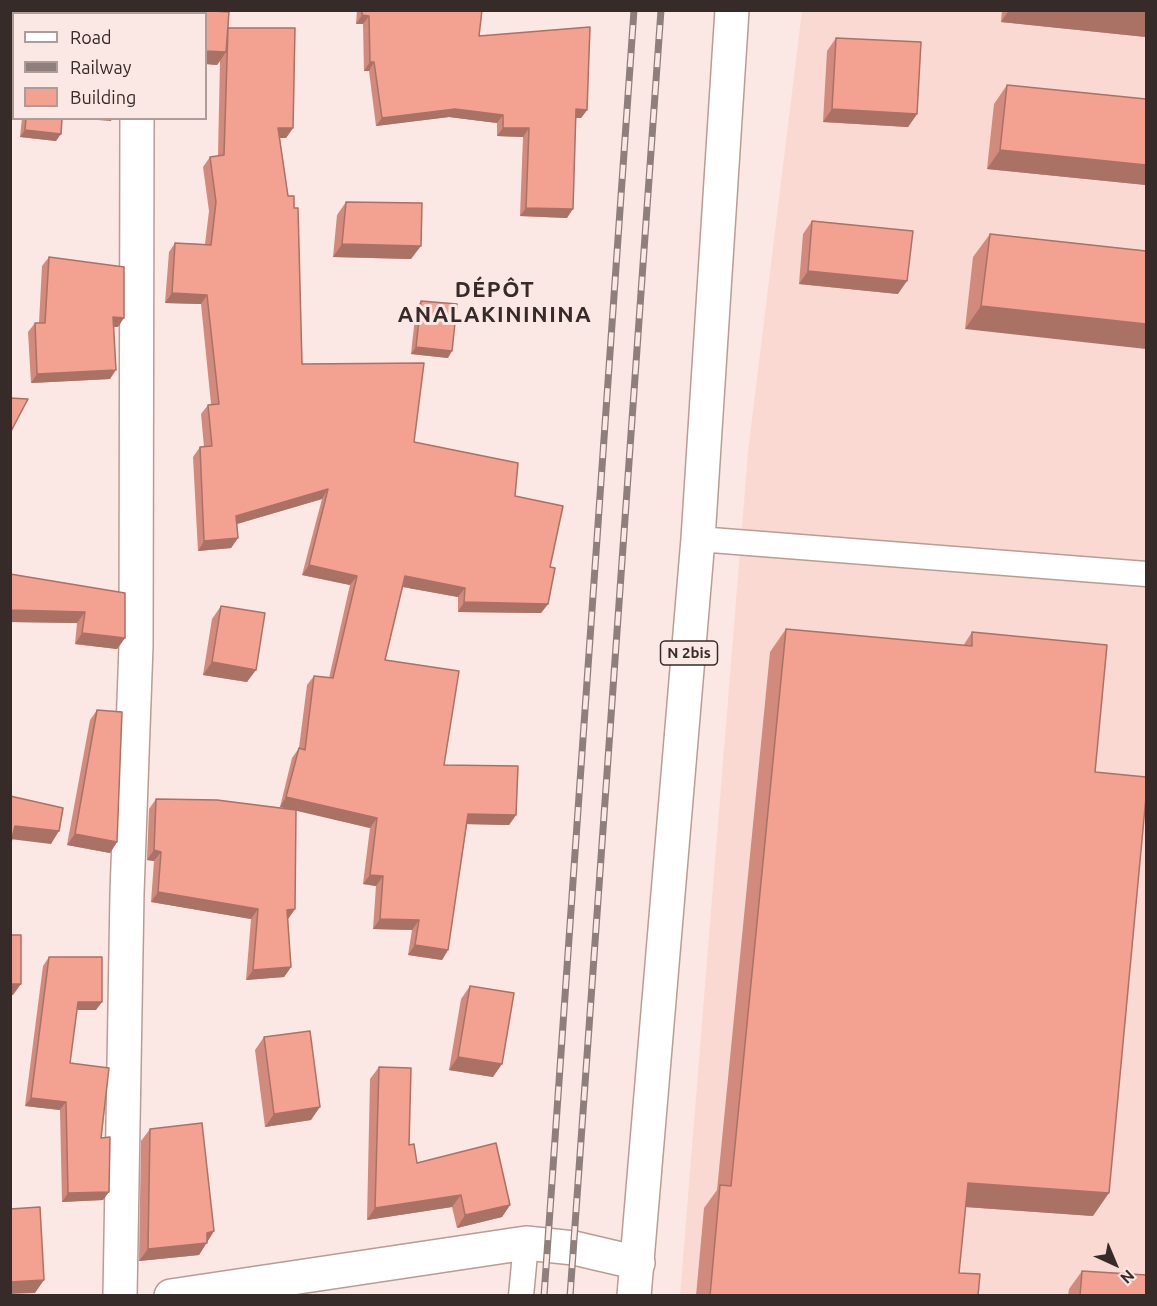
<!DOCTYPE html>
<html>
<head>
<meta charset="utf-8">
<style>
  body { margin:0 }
  #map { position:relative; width:1157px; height:1306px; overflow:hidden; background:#fbe7e3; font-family:Ubuntu,sans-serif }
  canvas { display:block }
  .frame { position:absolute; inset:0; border:12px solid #372b29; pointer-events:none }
  .legend { position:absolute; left:12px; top:12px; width:195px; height:108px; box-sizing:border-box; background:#fbe7e3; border:2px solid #ad9c99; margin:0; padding:8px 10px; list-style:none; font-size:18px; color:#372b29 }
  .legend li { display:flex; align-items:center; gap:12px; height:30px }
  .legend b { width:30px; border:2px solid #ad9c99 }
  .north { position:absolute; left:1085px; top:1234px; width:60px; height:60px; -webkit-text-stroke:4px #fbe7e3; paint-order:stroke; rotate:136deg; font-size:16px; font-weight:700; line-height:24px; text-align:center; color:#372b29 }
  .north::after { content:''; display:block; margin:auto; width:21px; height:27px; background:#372b29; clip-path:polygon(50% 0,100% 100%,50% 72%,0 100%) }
</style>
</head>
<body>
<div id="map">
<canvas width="1157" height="1306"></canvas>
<div class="frame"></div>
<ul class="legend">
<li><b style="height:8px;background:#fff"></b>Road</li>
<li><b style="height:8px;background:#8e7f7c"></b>Railway</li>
<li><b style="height:16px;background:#f3a190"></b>Building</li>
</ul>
<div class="north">N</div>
</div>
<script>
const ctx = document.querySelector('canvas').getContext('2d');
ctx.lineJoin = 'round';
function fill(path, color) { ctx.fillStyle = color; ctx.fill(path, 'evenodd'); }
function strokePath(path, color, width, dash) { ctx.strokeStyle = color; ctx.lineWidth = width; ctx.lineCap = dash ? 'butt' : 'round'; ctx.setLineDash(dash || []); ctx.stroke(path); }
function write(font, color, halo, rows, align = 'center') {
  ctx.font = font + ' Ubuntu,sans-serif'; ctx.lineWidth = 6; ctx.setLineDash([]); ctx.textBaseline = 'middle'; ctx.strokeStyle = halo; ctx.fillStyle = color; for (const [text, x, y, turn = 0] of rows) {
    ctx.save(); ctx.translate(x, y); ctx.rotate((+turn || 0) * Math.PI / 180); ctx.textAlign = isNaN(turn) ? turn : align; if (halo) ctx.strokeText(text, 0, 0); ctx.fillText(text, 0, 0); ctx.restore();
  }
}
fill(new Path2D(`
  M802,11H1146V1295L680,1296L748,452Z`), '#fad9d2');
const lane = new Path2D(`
  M698,539L1146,574
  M521,1296L526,1243`);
const street = new Path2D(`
  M129,10V14
  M120,1296L127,893L136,646L137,118
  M171,1296L526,1243L574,1248L638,1263`);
const primary = new Path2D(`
  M634,1296L698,539L732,10`);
strokePath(lane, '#ba9c95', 27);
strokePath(street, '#ba9c95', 36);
strokePath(primary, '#ba9c95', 36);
strokePath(lane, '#fff', 24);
strokePath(street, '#fff', 33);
strokePath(primary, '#fff', 33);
const rail = new Path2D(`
  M544,1296L634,10
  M570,1296L661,10`);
strokePath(rail, '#8e7f7c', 7);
strokePath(rail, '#fbe7e3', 4.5, [14]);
fill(new Path2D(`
  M172,10H196L229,12L228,28H295L293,128L286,138H280L288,196H294V208H298L302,364L424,363L414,442L518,463L515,496L563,506L550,567L555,568L548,604L541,613L458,612V597L402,587L385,660L459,671L444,765L518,766L516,815L509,825L467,824L448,950L442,960L408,955L412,930L373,929L376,886L363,884L370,828L296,810L295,909L288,919L291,967L284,977L246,980L251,919L151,902L154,861L147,860L149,809L156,799L217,800L291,809L280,807L292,758L299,748L307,685L314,676L329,678L350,585L302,575L322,499L237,524L238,538L231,548L198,551L193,457L200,447H204L201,414L208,405L211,404L201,304L165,303L169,252L175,243L205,244L209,211L203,167L210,157L218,156L220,61L217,65L206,64V14H170Z
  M357,10H482L479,36L587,110L581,118H576L567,218L520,216L523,137L497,136V123L449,117L376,126L369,71H364L363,24H356Z
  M1002,10H1146V37L1001,22Z
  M836,38L917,114L908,127L823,122L827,51Z
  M1007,85L1146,99V185L987,169L994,104Z
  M22,118H62L56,141L20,137Z
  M346,202L411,259L333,257L337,215Z
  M812,221L898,294L799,284L803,234Z
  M990,234L1146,251L965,329L973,257Z
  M49,257L118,327H114L110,379L31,383L28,332L35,323H39L42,266Z
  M421,301L448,358L411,354L416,308Z
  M10,574L125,593V638L117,649L75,644L77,623L10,622Z
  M221,606L247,682L203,675L212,619Z
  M786,629L963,646L972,632L1095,772L1093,1216L965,1207L959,1273L978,1296H696L704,1208L717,1190L770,652Z
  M97,710L117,842L110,853L67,845L90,720Z
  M49,957L96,1010H76L70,1063L101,1138L103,1200L62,1202L60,1110L25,1106L43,966Z
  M470,986L493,1077L449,1070L461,999Z
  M264,1037L311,1120L265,1127L255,1050Z
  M379,1067L409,1145L417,1163L510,1205L502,1217L457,1228L452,1207L367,1220L370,1079Z
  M150,1129L214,1231L199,1255L139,1261L141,1141Z
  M1082,1271L1146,1296H1068L1069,1289Z`), '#d18a7c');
fill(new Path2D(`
  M1009,10H1131L1146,12V37L1001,22Z
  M362,15L369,16L363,24H356Z
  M206,51L226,52L217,65L206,64Z
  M370,62H374L369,71H364Z
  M455,109L503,115L497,123L449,117L376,126L382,118Z
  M576,109L587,110L581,118H570Z
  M832,109L917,114L908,127L823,122Z
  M72,118H112L111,121Z
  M278,128H293L286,138H272Z
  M503,128H529L523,137L497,136Z
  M25,130L61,134L56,141L20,137Z
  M1000,150L1146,165V185L987,169Z
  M526,208L573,209L567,218L520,216Z
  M342,244L421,246L411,259L333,257Z
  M808,271L907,281L898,294L799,284Z
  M172,293L207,295L201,304L165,303Z
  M981,306L1146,324V349L965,329Z
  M113,317L124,318L118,327L107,326Z
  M416,347L452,351L448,358L411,354Z
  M116,370L110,379L31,383L37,374Z
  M328,489L322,499L230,526L236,516Z
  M238,538L231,548L198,551L204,541Z
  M309,565L357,576L350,585L302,575Z
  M405,576L465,588L458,597L398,586Z
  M464,602L548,604L541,613L458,612Z
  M10,610L85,612L77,623L10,622Z
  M82,633L125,638L117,649L75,644Z
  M212,662L256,670L247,682L203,675Z
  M286,797L377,818L370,828L280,807Z
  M468,814L516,815L509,825L461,824Z
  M15,826L59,831L51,844L10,839Z
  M75,834L117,842L110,853L67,845Z
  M154,850L161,852L154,861L147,860Z
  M370,875L383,876L376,886L363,884Z
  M158,892L258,909L251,919L151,902Z
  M295,909L288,919H280L287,910Z
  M380,919L419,920L412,930L373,929Z
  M415,945L448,950L442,960L408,955Z
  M291,967L284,977L246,980L253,970Z
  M10,984H21L13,995H10Z
  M78,1002H102L96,1010H72Z
  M458,1057L502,1064L493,1077L449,1070Z
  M31,1098L66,1102L60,1110L25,1106Z
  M320,1107L311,1120L265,1127L274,1114Z
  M968,1183L1109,1193L1093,1216L952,1206Z
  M109,1192L103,1200L62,1202L68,1193Z
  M461,1195L452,1207L367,1220L375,1208Z
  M510,1205L502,1217L457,1228L465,1215Z
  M214,1231L199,1255L139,1261L148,1249L207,1233Z
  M44,1280L35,1293L10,1294V1282Z`), '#aa7165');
const building = new Path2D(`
  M173,10H196L229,12L226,52L206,51V14H172Z
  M362,10H482L479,36L590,27L587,110L576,109L573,209L526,208L529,128H503V115L455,109L382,118L374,62H370L369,16L362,15Z
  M1131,10H1146V12Z
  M228,28H295L293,128H278L288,196H294V208H298L302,364L424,363L414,442L518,463L515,496L563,506L550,567L555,568L548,604L464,602L465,588L405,576L385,660L459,671L444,765L518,766L516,815L468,814L448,950L415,945L419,920L380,919L383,876L370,875L377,818L286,797L299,748L305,750L314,676L333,678L357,576L309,565L328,489L236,516L238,538L204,541L200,447L212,446L208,405L219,404L207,295L172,293L175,243L211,245L216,202L210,157L224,155Z
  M836,38L921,42L917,114L832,109Z
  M1007,85L1146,99V165L1000,150Z
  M26,118H62L61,134L25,130Z
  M346,202L422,203L421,246L342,244Z
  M812,221L913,231L907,281L808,271Z
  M990,234L1146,251V324L981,306Z
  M49,257L124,267V318L113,317L116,370L37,374L35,323H45Z
  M421,301L457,304L452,351L416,347Z
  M10,398L28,399L10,433Z
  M10,574L125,593V638L82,633L85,612L10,610Z
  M221,606L265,613L256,670L212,662Z
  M786,629L972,646V632L1107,645L1095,772L1146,777V797L1109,1193L968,1183L959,1273L980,1274L978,1296H710L720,1185L731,1186Z
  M97,710L122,712L117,842L75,834Z
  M10,796L63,808L59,831L15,826L10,846Z
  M156,799L217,800L296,810L295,909L287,910L291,967L253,970L258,909L158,892L161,852L154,850Z
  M10,935H21V984H10Z
  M49,957H102V1002H78L70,1063L109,1068L101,1138L110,1137L109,1192L68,1193L66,1102L31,1098Z
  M470,986L514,993L502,1064L458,1057Z
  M310,1031L320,1107L274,1114L264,1037Z
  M379,1067L411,1068L409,1145L414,1144L417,1163L496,1143L510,1205L465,1215L461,1195L375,1208Z
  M202,1123L214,1231L207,1233V1243L148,1249L150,1129Z
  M40,1207L44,1280L10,1282V1209Z
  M1082,1271L1146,1275V1296H1080Z`);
fill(building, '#f3a190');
strokePath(building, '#aa7165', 1.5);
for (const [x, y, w] of [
  [689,653,57]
]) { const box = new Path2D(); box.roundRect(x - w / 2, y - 12, w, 24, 4.5); ctx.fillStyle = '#fbe7e3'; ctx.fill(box); strokePath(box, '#372b29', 1.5); }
write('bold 15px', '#372b29', null, [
  ["N 2bis",689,653]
]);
ctx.letterSpacing = '1.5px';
write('bold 22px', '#372b29', '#fbe7e3', [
  ["DÉPÔT",495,290],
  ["ANALAKINININA",495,315]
]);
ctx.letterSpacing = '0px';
</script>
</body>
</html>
